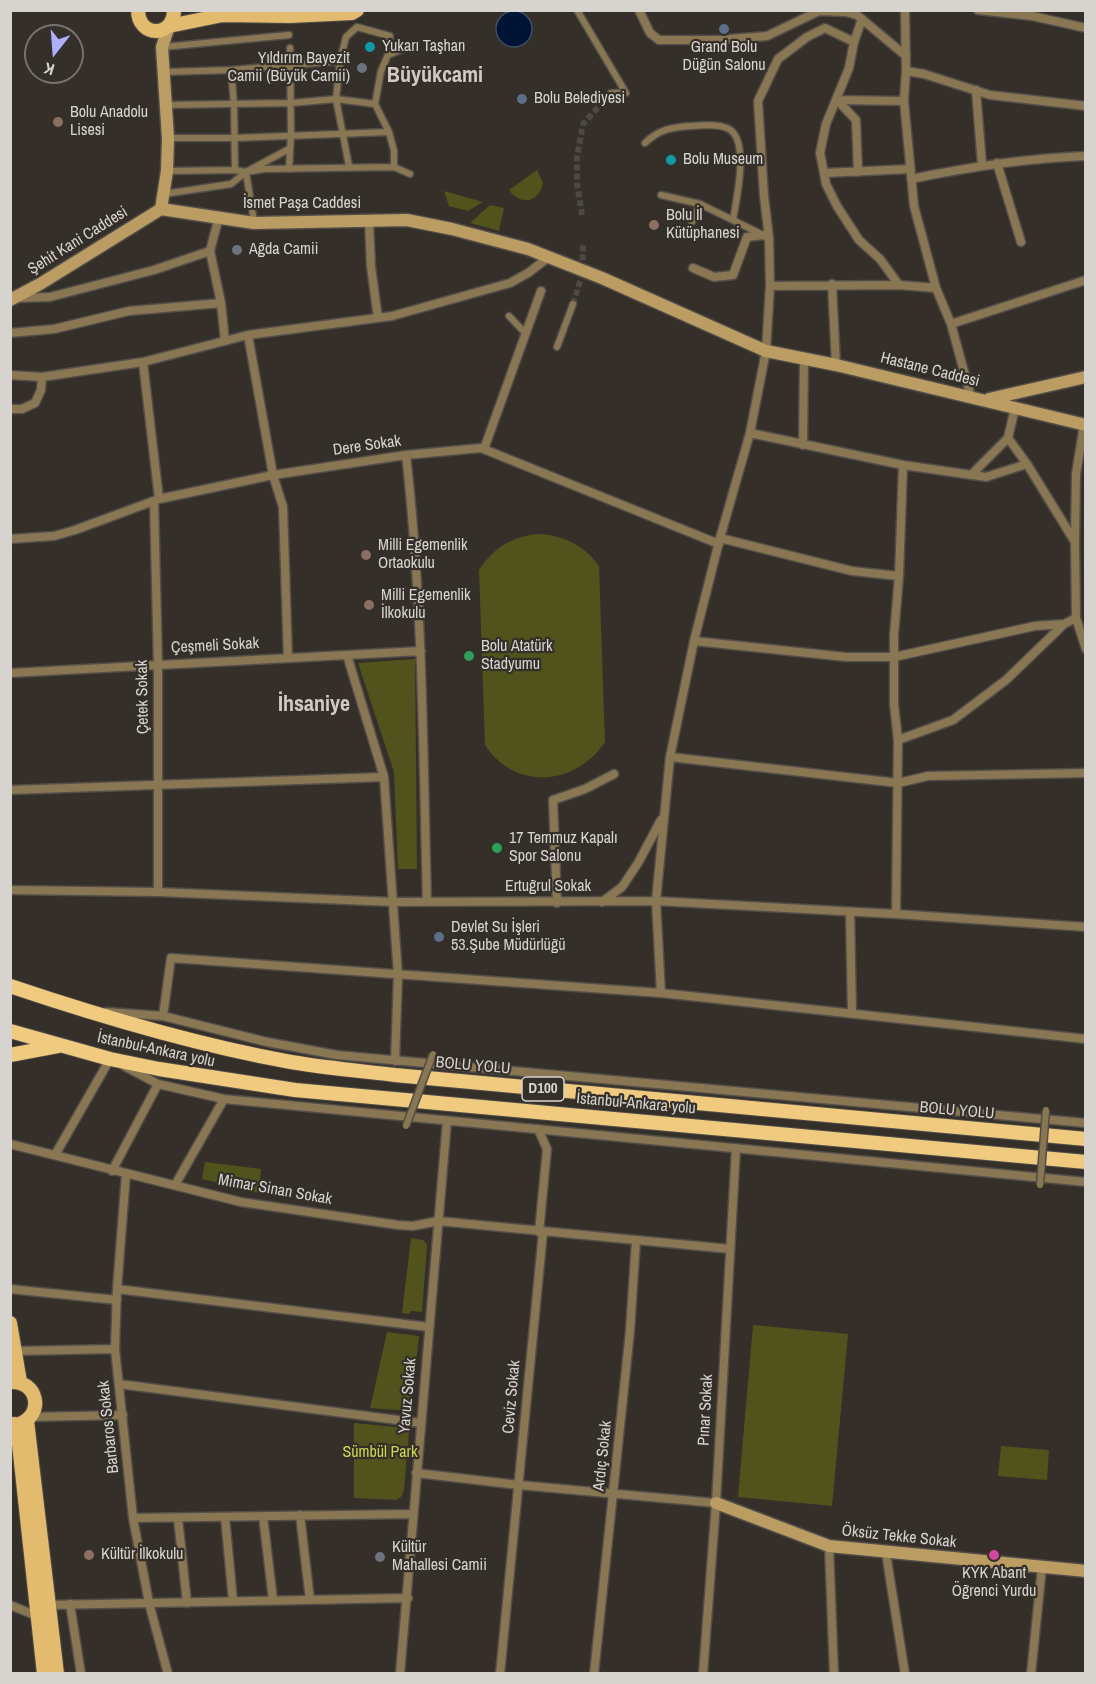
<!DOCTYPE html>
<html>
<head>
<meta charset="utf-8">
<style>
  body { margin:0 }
  #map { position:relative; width:1096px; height:1684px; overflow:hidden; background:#352f2a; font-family:"Archivo Narrow",sans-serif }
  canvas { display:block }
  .frame { position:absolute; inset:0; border:12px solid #d7d4d0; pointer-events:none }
  .north { position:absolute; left:24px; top:24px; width:60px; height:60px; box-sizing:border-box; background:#352f2a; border:2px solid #76716c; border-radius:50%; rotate:197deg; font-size:16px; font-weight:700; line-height:24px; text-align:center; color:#d7d4d0 }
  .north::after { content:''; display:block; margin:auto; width:21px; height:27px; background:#afaefa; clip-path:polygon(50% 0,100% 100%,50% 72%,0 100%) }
</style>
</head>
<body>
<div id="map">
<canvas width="1096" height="1684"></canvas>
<div class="frame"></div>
<div class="north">K</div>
</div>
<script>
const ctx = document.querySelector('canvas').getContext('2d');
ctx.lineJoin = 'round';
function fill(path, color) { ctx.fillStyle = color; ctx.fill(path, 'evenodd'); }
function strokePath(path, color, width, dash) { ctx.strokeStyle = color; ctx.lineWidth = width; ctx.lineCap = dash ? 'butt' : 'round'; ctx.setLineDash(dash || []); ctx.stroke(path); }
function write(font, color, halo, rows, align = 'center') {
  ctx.font = font + ' "Archivo Narrow",sans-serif'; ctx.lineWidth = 4.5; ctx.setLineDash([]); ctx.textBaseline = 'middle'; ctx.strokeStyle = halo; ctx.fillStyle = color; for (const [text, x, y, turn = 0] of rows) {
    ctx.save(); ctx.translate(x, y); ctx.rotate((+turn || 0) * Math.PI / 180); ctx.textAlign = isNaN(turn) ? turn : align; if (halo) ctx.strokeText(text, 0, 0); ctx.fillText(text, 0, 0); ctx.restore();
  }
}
fill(new Path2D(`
  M537,170L543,183C539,204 519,205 509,190Z
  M444,191L483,202L468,211L449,206Z
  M490,205L504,208L499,231L470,223Z
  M538,534C563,535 584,545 599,566L605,742C576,786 515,791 485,745L479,570C493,548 513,536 538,534Z
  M415,659L417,869H398L394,772L358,663Z
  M205,1162L261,1169L259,1193L202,1179Z
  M411,1238L423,1240L427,1245L422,1312L411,1311L409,1314L402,1313Z
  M753,1325L848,1334L832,1506L738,1497Z
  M387,1332L419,1336L410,1411L370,1408Z
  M354,1423L406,1428L409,1432L404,1490L401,1497L396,1500L354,1498Z
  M1001,1446L1049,1450L1047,1480L998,1476Z`), '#50531c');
const water = new Path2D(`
  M496 29a18 18 0 1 1 36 0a18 18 0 1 1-36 0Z`);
fill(water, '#001436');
strokePath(water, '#404e64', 1.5);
strokePath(new Path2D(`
  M582,215L577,183V157L583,124L611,93
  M573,304L582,275L583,245`), '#4d4843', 6, [6, 3]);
const pedestrian = new Path2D(`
  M577,10L626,93H611
  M163,47L289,35
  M340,61L336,99L349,166
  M231,70L234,104L235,170
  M165,72L231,70L340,61L346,37L357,27L390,36L388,55
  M166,105L291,103L336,99L375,104
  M168,138H235L389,132
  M645,143C659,129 673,127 692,126C702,125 720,124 729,129C750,141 736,201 733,220
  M289,169L291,135L290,48
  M168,171L235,170L246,172L264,169L394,167
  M246,172L254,222
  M410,174L394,167V151L389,132L375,104L381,71L388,55L413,45
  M164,194L231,184L246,172L289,149
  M661,195L700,204L763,235
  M692,222L700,204
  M509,316L526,334
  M557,347L573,304`);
const minor = new Path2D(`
  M639,10L650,33L659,40H717L767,36L819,11L846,12L857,15L906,56
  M905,10L906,71L904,101L914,206L936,288L951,324L971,397
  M978,10L1032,16L1086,28
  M854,42L862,19
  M906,71L924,74L990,95L1086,106
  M976,90L982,165
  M837,100L856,120L858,172
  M837,100L904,101
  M997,163L1021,242
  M824,173L910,169
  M911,179C969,167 1026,158 1086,156
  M219,217L210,251L221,303L225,341
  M369,221L371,267L378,318
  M693,268L714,277L733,275L747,237L764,235L769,238
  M832,284L836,365
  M770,286L899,285
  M16,298L50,297L154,270L210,251
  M951,324L1086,280
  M10,333L54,329L129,311L221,303
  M248,335L273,475L283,507L288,658
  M143,362L159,499
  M10,375L42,377L143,362L248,335L392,316L510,283L528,273L549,257
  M1015,408L1008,438L1027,464L1075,542L1076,618L1086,649
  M10,409H22L35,403L41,390L42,377
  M750,433L903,465L986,477L1027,464
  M803,445L804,360
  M484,449L541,291
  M406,455C423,603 423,753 427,902
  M971,475L1008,438
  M154,501L158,665V892
  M720,538L852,571L899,576
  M10,539L54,536L75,530L159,499L273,475L406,455L481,448L719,544
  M1075,541L1076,474L1084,425
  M694,641L846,657H894L1035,626L1064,624L1076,618
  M347,655L384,777L398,975L395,1061
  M10,673L421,651
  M898,740L953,720L1006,680L1064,624
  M670,757L898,783L928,776L1086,773
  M10,790L384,777
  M10,890L158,892L393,902L656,901L896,914L1086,927
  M602,902L622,887L638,863L661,820
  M557,903L553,800L585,789L614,774
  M850,912L852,1013
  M896,914L898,740L894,704V635L899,576L903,465
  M661,993L656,901L670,757L694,641L720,538L750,433L766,351L770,286L769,238L764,196L758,101L778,59L807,37L825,28L854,42L849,68L826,124L820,153L824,173L826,184L837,206L859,240L880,259L899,285L936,288
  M107,1012L163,1016L267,1042L337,1055L1086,1123
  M163,1016L171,958L661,993L1086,1039
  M124,1066L158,1084L224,1099L1086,1182
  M538,1129L547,1149L539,1232
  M10,1144L241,1202L398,1225L413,1226L438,1221L730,1249
  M55,1155L110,1059L113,1060
  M112,1171L158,1084
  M126,1174L117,1289L115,1349L133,1518L149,1603L168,1674
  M175,1185L224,1099
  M10,1289L117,1300
  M117,1289L429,1327
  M14,1351L115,1349
  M119,1384L421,1423
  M31,1417L123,1415
  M416,1473L519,1485L716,1503
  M300,1515L310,1600
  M263,1516L273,1600
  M225,1517L233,1601
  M133,1518L413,1514
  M178,1518L187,1603
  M829,1546L834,1674
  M886,1553L905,1674
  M70,1604L81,1674
  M10,1605L37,1616
  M48,1605L408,1598
  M400,1674L447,1121
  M500,1674L543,1232
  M594,1674L630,1331L636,1241
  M703,1674L716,1503L736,1148
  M1031,1674L1042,1567`);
const secondary = new Path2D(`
  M161,209L254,223L407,220L452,229L528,249L602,278L766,351L836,365L1086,425
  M161,209L167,171L168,138L162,47L169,26
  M10,300L40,284L161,209
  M989,399L1086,377
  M716,1503L829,1546L1086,1571`);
const primary = new Path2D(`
  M138,10C138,38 174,38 174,10
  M169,26L223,15L290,16L352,13L357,10
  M10,1323L20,1382
  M10,1382C38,1380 45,1415 19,1424
  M27,1421L57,1674
  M14,1424L19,1444L44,1674`);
const trunk = new Path2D(`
  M10,986C102,1017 196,1045 291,1062C326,1068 361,1071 395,1075L1086,1139
  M10,1031L110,1059L159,1069L295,1090L1086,1162
  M10,1055L58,1046`);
strokePath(pedestrian, '#524d48', 9);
strokePath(minor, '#524d48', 11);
strokePath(secondary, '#524d48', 15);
strokePath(primary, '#524d48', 16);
strokePath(trunk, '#524d48', 16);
strokePath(pedestrian, '#897652', 6);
strokePath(minor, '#897652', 8);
strokePath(secondary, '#bb9d63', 12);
strokePath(primary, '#e2bb6e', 14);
strokePath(trunk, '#f0ca7f', 14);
const pedestrianBridge = new Path2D(`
  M406,1126L433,1054
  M1040,1185L1046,1110`);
strokePath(pedestrianBridge, '#524d48', 9, []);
strokePath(pedestrianBridge, '#897652', 6);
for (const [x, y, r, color] of [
  [724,29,6,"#5c6f8a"],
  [370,47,6,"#0f9aa8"],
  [362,68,6,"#6b7280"],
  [522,99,6,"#5c6f8a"],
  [58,122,6,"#8d6e63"],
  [671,160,6,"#0f9aa8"],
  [654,225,6,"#8d6e63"],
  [237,250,6,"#6b7280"],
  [366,555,6,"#8d6e63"],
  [369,605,6,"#8d6e63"],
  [469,656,6,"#2e9e5b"],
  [497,848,6,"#2e9e5b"],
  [439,937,6,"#5c6f8a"],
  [89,1555,6,"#8d6e63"],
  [994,1555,6,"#d1479c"],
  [380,1557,6,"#6b7280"]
]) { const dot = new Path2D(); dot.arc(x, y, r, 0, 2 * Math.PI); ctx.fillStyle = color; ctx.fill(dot); strokePath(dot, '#352f2a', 2); }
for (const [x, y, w] of [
  [543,1089,42]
]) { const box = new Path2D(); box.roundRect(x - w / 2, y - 12, w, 24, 4.5); ctx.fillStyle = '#352f2a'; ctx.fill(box); strokePath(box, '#d7d4d0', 1.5); }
write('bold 15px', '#d7d4d0', null, [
  ["D100",543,1089]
]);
write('16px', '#d7d4d0', '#352f2a', [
  ["Yukarı Taşhan",382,47],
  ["Grand Bolu",724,48,"center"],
  ["Düğün Salonu",724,66,"center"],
  ["Yıldırım Bayezit",350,59,"right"],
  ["Camii (Büyük Camii)",350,77,"right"],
  ["Bolu Belediyesi",534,99],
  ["Bolu Anadolu",70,113],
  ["Lisesi",70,131],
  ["Bolu Museum",683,160],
  ["Bolu İl",666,216],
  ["Kütüphanesi",666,234],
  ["Ağda Camii",249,250],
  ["Milli Egemenlik",378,546],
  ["Ortaokulu",378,564],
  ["Milli Egemenlik",381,596],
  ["İlkokulu",381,614],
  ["Bolu Atatürk",481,647],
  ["Stadyumu",481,665],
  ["17 Temmuz Kapalı",509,839],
  ["Spor Salonu",509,857],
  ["Devlet Su İşleri",451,928],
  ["53.Şube Müdürlüğü",451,946],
  ["Kültür",392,1548],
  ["Mahallesi Camii",392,1566],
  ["Kültür İlkokulu",101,1555],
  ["KYK Abant",994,1574,"center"],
  ["Öğrenci Yurdu",994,1592,"center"]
], 'left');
write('16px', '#d7d4d0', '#352f2a', [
  ["İsmet Paşa Caddesi",302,204],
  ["Şehit Kani Caddesi",78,241,-32],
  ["Hastane Caddesi",930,370,14],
  ["Dere Sokak",367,446,-8],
  ["Çeşmeli Sokak",215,646,-3],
  ["Çetek Sokak",143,697,-91],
  ["Ertuğrul Sokak",548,887],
  ["İstanbul-Ankara yolu",156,1050,12],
  ["BOLU YOLU",473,1066,5],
  ["İstanbul-Ankara yolu",636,1104,5],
  ["BOLU YOLU",957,1111,5],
  ["Mimar Sinan Sokak",275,1190,10],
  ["Yavuz Sokak",408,1396,-85],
  ["Ceviz Sokak",512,1397,-85],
  ["Pınar Sokak",706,1410,-87],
  ["Barbaros Sokak",109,1427,-96],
  ["Ardıç Sokak",603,1456,-84],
  ["Öksüz Tekke Sokak",899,1537,6]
]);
write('16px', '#cdd651', '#352f2a', [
  ["Sümbül Park",380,1453]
]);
write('bold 22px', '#d1c9c3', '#352f2a', [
  ["Büyükcami",435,76],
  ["İhsaniye",314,705]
]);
</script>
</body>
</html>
